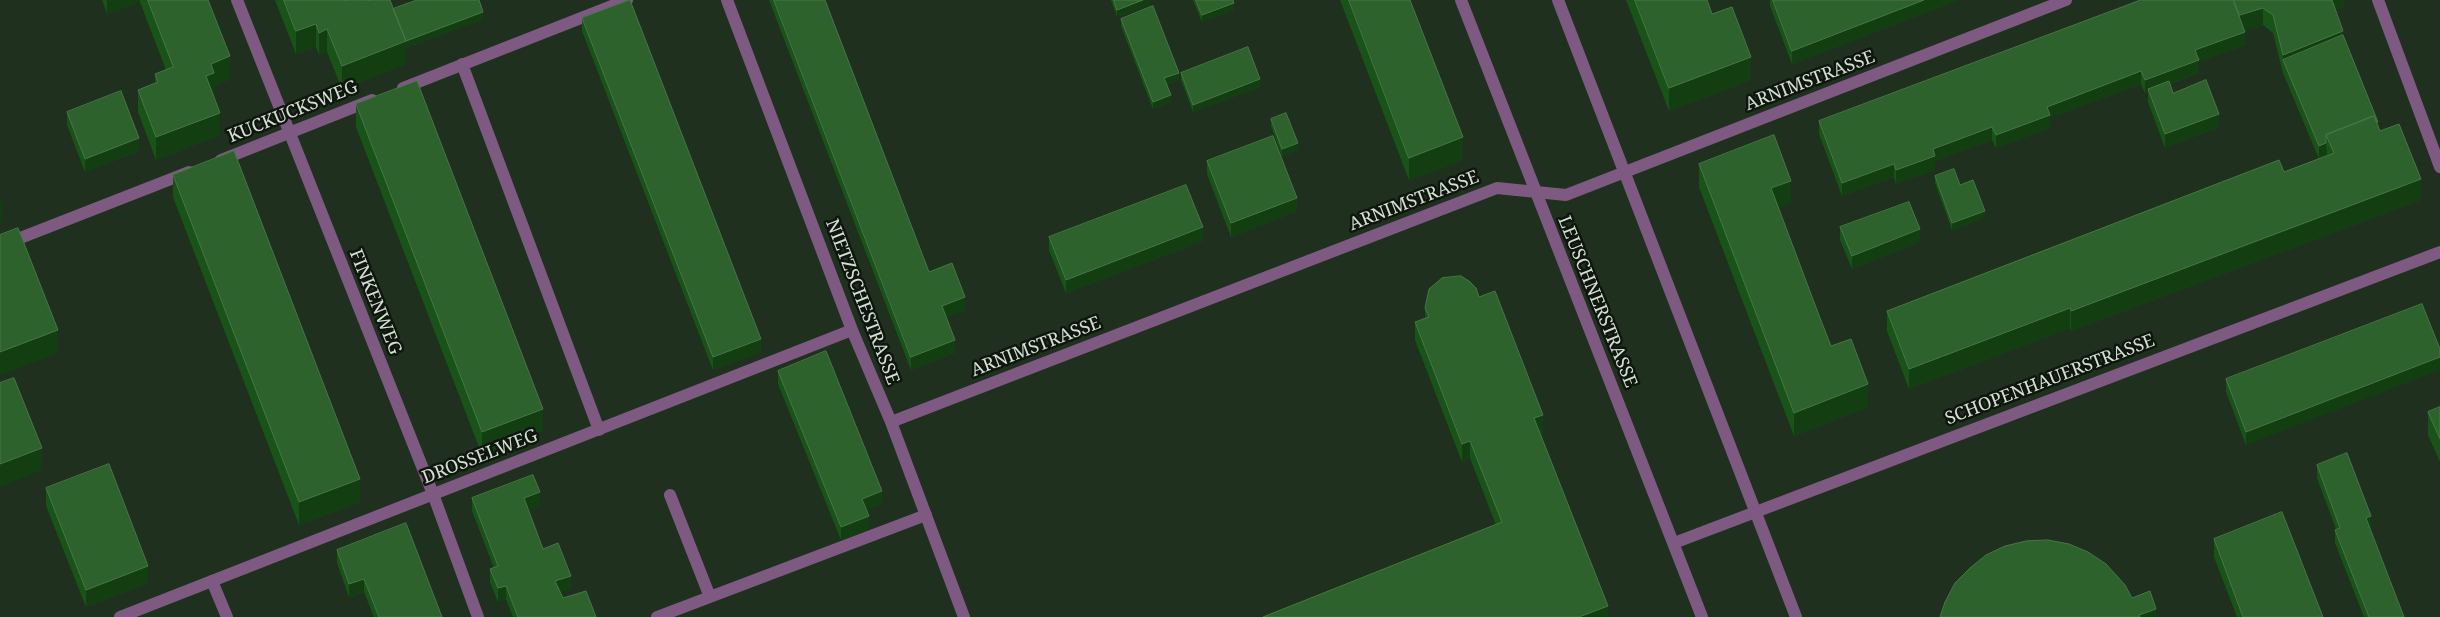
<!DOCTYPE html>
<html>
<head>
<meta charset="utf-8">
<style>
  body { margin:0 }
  canvas { display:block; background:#1f301e }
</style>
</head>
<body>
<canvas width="2440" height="617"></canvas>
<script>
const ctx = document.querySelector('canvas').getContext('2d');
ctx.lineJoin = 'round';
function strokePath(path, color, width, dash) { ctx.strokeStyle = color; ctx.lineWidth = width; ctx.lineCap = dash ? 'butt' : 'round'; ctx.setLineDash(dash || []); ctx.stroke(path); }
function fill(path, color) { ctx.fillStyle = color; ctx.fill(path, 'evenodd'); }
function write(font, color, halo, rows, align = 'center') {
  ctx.font = font + ' "Noto Serif",serif'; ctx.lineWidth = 5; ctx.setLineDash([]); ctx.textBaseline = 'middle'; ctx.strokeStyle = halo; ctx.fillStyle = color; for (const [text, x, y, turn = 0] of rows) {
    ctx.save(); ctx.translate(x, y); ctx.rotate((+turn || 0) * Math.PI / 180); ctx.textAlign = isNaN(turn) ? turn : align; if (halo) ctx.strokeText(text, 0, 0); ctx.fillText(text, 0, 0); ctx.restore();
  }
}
strokePath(new Path2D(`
  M462,64L599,430
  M670,495L710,597
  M212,581L227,617
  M657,617L926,515`), '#7e5982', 12);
strokePath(new Path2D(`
  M237,0L433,494L478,617
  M727,0L852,330L891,422L964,617
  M2378,0L2440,167
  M403,88L627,0
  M221,160L372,100
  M0,246L189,172
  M891,422L1497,188L1566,195L2066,0
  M1674,543L2440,252
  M120,617L852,330`), '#7e5982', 12);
strokePath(new Path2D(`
  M1461,0L1702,617
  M1558,0L1796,617`), '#7e5982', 12);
fill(new Path2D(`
  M102,0H208L230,79L214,86V96L220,135L156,160L138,112V90L155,83V74L166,70L140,2L107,14Z
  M275,0H345V1H367L393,9L483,19L406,48V64L342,89L327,52L319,55L316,47L296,54Z
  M769,0H825L929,272L965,310L946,317L955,353L911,370Z
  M1111,0H1150V5L1117,17Z
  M1193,0H1233L1234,10L1202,22Z
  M1340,0H1410L1463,160L1409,180Z
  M1626,0H1707L1712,14L1751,80L1669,111Z
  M1770,0H1959L1792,64L1770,6Z
  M2141,0H2344V6L2335,10L2343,35L2380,131L2421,200L2071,331L2070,328L1909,389L1887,331V311L2284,172L2319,159L2283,73L2273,33L2263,25L2244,31L2245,45L2199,62V73L2170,84L2173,93L2219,127L2165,148L2148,102V92L2145,93L2141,84L2050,118V128L1996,148L1992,140L1935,161V170L1896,184L1894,177L1842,196L1819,134V121Z
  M582,18L761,352L713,370L582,31Z
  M1121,19L1179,80L1167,84L1171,102L1153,109L1121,26Z
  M1181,73L1260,87L1193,112L1181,80Z
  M356,104L543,431L482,455L356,127Z
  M67,112L139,151L85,172L67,125Z
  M1271,119L1298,150L1282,156L1271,126Z
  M1207,161L1297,211L1231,237L1207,174Z
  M1699,164L1791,203L1778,208L1820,318L1831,346L1868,407L1794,436L1699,187Z
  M173,175L360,502L299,525L173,197Z
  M1935,176L1960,185L1985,218L1952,230L1935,183Z
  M1840,227L1920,242L1852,269L1840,240Z
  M1049,237L1203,241L1066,293L1049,250Z
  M1479,297L1543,433L1540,434L1608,617L1496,525L1470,458L1462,462L1415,340V322L1425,318V308Z
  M2440,349L2246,445L2226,392V379Z
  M778,371L882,504L866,510L869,529L841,540L778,384Z
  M2440,407V462L2428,435V412Z
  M2317,465L2371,529L2370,530L2404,617H2364L2335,543V530L2336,529L2317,478Z
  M46,488L148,583L86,607L46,506Z
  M472,498L540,505L528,510L543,549L571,589L560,592L563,598L596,617H513L506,599L498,602L490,582V569L494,568L472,511Z
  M2214,539L2323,617H2237L2214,557Z
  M337,550L442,617H374L364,592L349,597L337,563Z`), '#185318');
fill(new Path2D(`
  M107,0H140V2L107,14Z
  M1143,0H1150V5L1117,17V10Z
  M1924,0H1959L1792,64V51Z
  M2330,0H2344V6L2330,13Z
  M1234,3V10L1202,22V15Z
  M2263,8V25L2240,33V15Z
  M483,12V19L406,48V64L342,89V66Z
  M316,24V47L296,54V31Z
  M327,29V52L319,55V33Z
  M2343,31V48L2283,60V55Z
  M2245,32V45L2199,62V73L2149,91L2148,89V92L2145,93V80L2195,50Z
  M230,56V79L214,86V96L206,99V76L211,64Z
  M1751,57V80L1669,111V88Z
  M2141,71V84L2050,118V128L1996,148V135L2047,107Z
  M1179,73V80L1164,85V78Z
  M1260,79V87L1193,112V105Z
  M1171,95V102L1153,109V102Z
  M220,113V135L156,160V137Z
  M2219,114V127L2165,148V134Z
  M1992,127V140L1935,161V170L1896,184V170L1933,149Z
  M1463,137V160L1409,180V158Z
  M139,138V151L85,172V159Z
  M1298,143V150L1282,156V149Z
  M2326,143L2327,156L2319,159V146Z
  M1894,164V177L1842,196V183Z
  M2421,179V200L2071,331V311Z
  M1791,181V203L1771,211V188Z
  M1297,198V211L1231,237V223Z
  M2,200V223L0,224V201Z
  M1985,211V218L1952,230V223Z
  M1203,227V241L1066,293V280Z
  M1920,229V242L1852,269V256Z
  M965,297V310L942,319V306Z
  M2070,308V328L1909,389V369Z
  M58,330V353L0,375V352Z
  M761,339V352L713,370V357Z
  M955,340V353L911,370V357Z
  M2440,357V370L2246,445V432Z
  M1868,384V407L1794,436V413Z
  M543,409V431L482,455V432Z
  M1543,415V433L1534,436V418Z
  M1470,441V458L1462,462V444Z
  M42,448V470L0,487V464Z
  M360,479V502L299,525V502Z
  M882,491V504L862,512V499Z
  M540,492V505L524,512V498Z
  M869,516V529L841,540V527Z
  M2371,516V529L2366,531V518Z
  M148,566V583L86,607V590Z
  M571,576V589L555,594V581Z
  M364,579V592L349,597V584Z
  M506,586V599L498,602V588Z
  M1608,606V617H1579Z
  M2156,609V617H2139V615Z`), '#123e12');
const building = new Path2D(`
  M148,0H208L230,56L211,64L214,73L206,76L220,113L156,137L138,90L158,82L155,74L173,67Z
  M284,0H345V1L348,0H366L367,1L370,0H390L406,41L342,66L327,29L319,33L316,24L296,31Z
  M417,0H479L483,12L406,41L393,9Z
  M630,0L761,339L713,357L582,18Z
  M774,0H825L929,272L952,263L965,297L942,306L955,340L911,357Z
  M1114,0H1143L1117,10Z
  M1196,0H1233L1234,3L1202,15Z
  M1349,0H1410L1463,137L1409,158Z
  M1635,0H1707L1712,14L1732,7L1751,57L1669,88Z
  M1773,0H1924L1792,51Z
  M2141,0H2233L2245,32L2195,50L2199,60L2145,80L2141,71L2047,107L2050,115L1996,135L1992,127L1933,149L1935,156L1896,170L1894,164L1842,183L1819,121Z
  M2234,0H2332L2343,31L2283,55L2273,15L2263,8L2240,15Z
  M1153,6L1179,73L1164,78L1171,95L1153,102L1121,19Z
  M2343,35L2378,122H2377L2374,116L2326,135V143L2319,146L2283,60Z
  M1248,47L1260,79L1193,105L1181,73Z
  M2206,80L2219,114L2165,134L2148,89L2169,81L2173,93Z
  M417,81L543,409L482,432L356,104Z
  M121,91L139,138L85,159L67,112Z
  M1286,113L1298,143L1282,149L1271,119Z
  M2374,116L2380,131L2399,124L2421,179L2071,311L2070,308L1909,369L1887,311L2279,160L2284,172L2334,153L2326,135Z
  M1774,135L1791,181L1771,188L1820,318L1831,346L1851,339L1868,384L1794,413L1699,164Z
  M1273,136L1297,198L1231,223L1207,161Z
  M234,151L360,479L299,502L173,175Z
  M1954,169L1960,185L1973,180L1985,211L1952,223L1935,176Z
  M1186,185L1203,227L1066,280L1049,237Z
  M1909,202L1920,229L1852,256L1840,227Z
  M18,228L58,330L0,352V235Z
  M1461,276L1469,281L1476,288L1479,297L1495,291L1543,415L1534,418L1608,606L1579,617H1263L1502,522L1470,441L1462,444L1415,322L1429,317L1425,308L1429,289L1442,278Z
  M2422,304L2440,349V357L2246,432L2226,379Z
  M826,351L882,491L862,499L869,516L841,527L778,371Z
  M14,378L42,448L0,464V383Z
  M2440,407V439L2428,412Z
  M2347,453L2371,516L2366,518L2404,617H2369L2335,530L2340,528L2317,465Z
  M109,464L148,566L86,590L46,488Z
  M533,475L540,492L524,498L543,549L558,543L571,576L555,581L563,598L586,591L596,617H518L506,586L498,588L490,569L498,566L472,498Z
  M2282,512L2323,617H2243L2214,539Z
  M406,523L442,617H379L364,579L349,584L337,550Z
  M2048,540L2069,544L2088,552L2106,564L2125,585L2132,598L2150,591L2156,609L2139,615L2140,617H1940L1945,602L1955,583L1970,568L1986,555L2005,546L2026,541Z`);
fill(building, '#2d622c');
strokePath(building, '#477647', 1);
write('18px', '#d5e0d4', '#0e160e', [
  ["ARNIMSTRASSE",1810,81,-21],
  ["KUCKUCKSWEG",293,112,-22],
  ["ARNIMSTRASSE",1414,201,-21],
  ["FINKENWEG",375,302,68],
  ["NIETZSCHESTRASSE",862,302,69],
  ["LEUSCHNERSTRASSE",1597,302,68],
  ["ARNIMSTRASSE",1036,347,-21],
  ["SCHOPENHAUERSTRASSE",2050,380,-21],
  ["DROSSELWEG",480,457,-21]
]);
</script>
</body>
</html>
